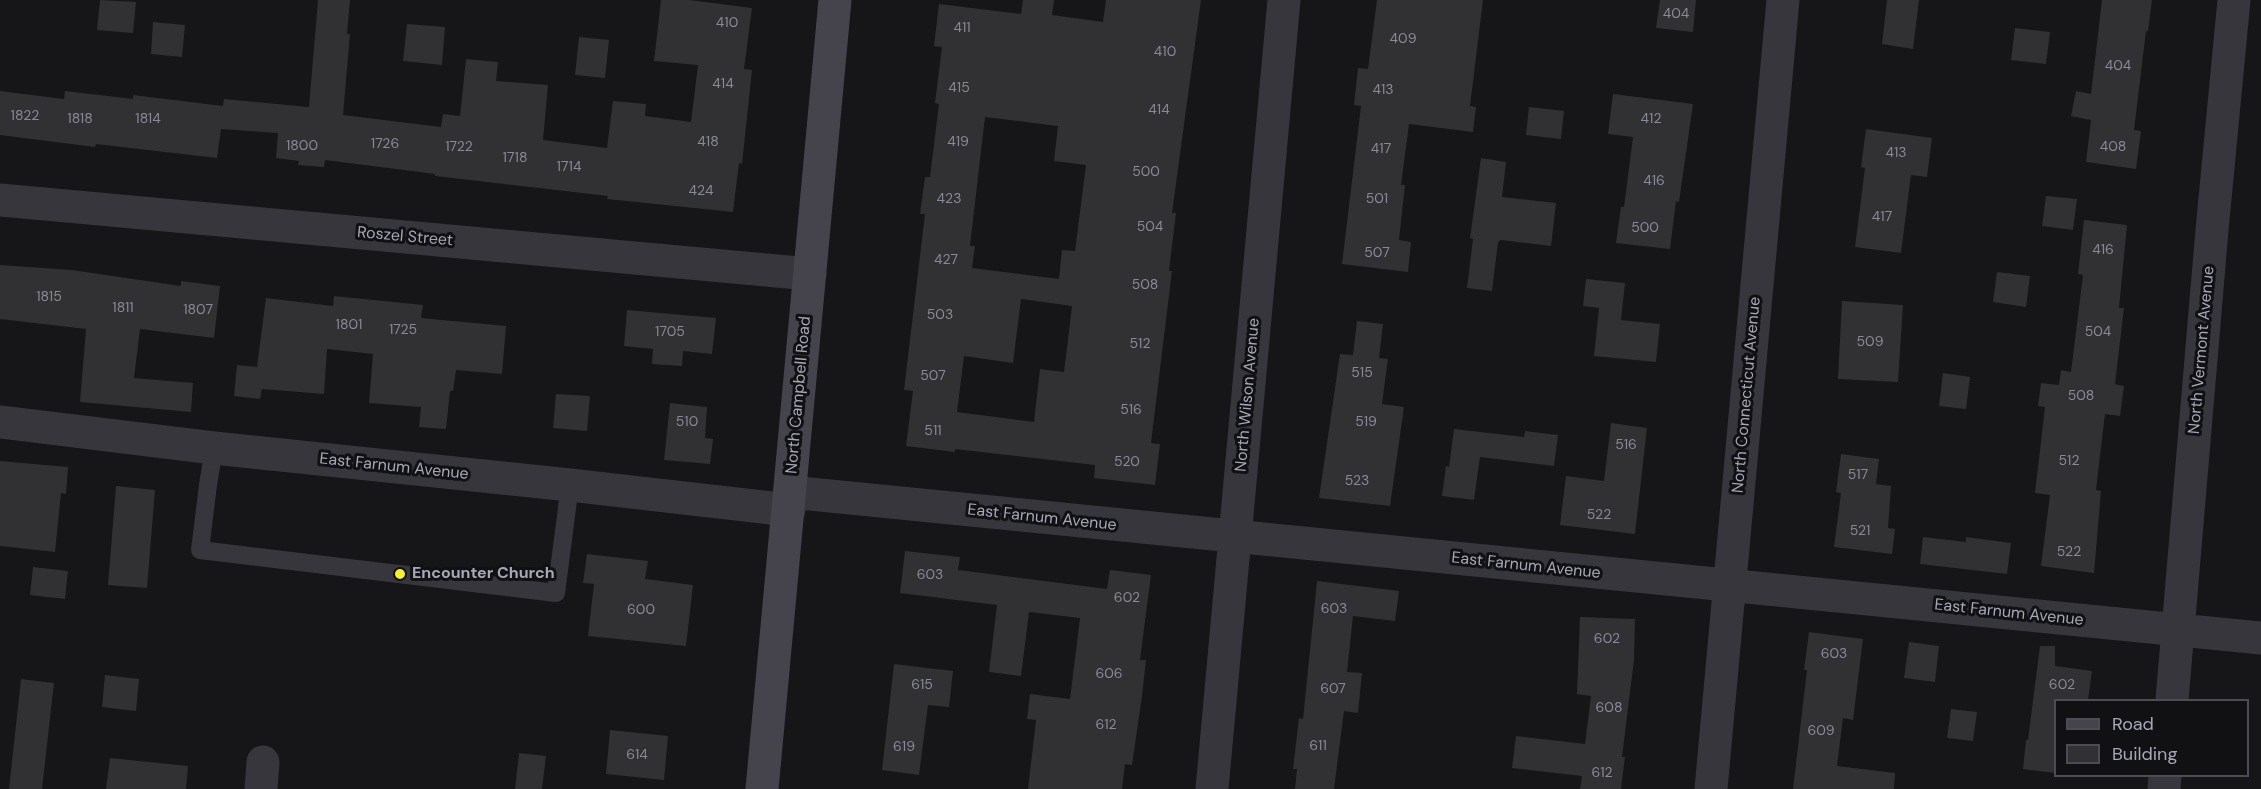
<!DOCTYPE html>
<html>
<head>
<meta charset="utf-8">
<style>
  body { margin:0 }
  #map { position:relative; width:2261px; height:789px; overflow:hidden; background:#161517; font-family:"DM Sans",sans-serif }
  canvas { display:block }
  .legend { position:absolute; left:2054px; top:699px; width:195px; height:78px; box-sizing:border-box; background:#111012; border:2px solid #4d4c54; margin:0; padding:8px 10px; list-style:none; font-size:18px; color:#a7a7b8 }
  .legend li { display:flex; align-items:center; gap:12px; height:30px }
  .legend b { width:30px; border:2px solid #4d4c54 }
</style>
</head>
<body>
<div id="map">
<canvas width="2261" height="789"></canvas>
<ul class="legend">
<li><b style="height:8px;background:#45444d"></b>Road</li>
<li><b style="height:16px;background:#313033"></b>Building</li>
</ul>
</div>
<script>
const ctx = document.querySelector('canvas').getContext('2d');
ctx.lineJoin = 'round';
function fill(path, color) { ctx.fillStyle = color; ctx.fill(path, 'evenodd'); }
function strokePath(path, color, width, dash) { ctx.strokeStyle = color; ctx.lineWidth = width; ctx.lineCap = dash ? 'butt' : 'round'; ctx.setLineDash(dash || []); ctx.stroke(path); }
function write(font, color, halo, rows, align = 'center') {
  ctx.font = font + ' "DM Sans",sans-serif'; ctx.lineWidth = 6; ctx.setLineDash([]); ctx.textBaseline = 'middle'; ctx.strokeStyle = halo; ctx.fillStyle = color; for (const [text, x, y, turn = 0] of rows) {
    ctx.save(); ctx.translate(x, y); ctx.rotate((+turn || 0) * Math.PI / 180); ctx.textAlign = isNaN(turn) ? turn : align; if (halo) ctx.strokeText(text, 0, 0); ctx.fillText(text, 0, 0); ctx.restore();
  }
}
fill(new Path2D(`
  M100,0L136,2L133,33L97,30Z
  M318,0H350L347,34H350L343,115L441,127L443,114L460,116L466,59L498,62L496,81L548,85L543,140L607,148L613,101L646,104L645,116L691,122L698,65L654,61L661,0H689L752,8L744,69L752,70L742,164L739,163L733,212L607,199L608,196L435,176V174L325,160L324,167L298,165L299,161L276,158L278,133L221,129L217,158L96,144L95,147L0,135V91L64,99L65,91L133,99V95L223,106L224,99L309,107Z
  M1023,0H1054L1052,15L1103,22L1106,0H1201L1172,213H1176L1169,271H1172L1151,443L1160,444L1155,485L1094,478L1095,465L955,449V452L906,446L913,391L904,390L925,214H920L925,177H930L939,104L935,103L942,47L934,46L939,4L1021,14ZM985,117L1058,126L1054,161L1086,165L1075,251L1062,250L1059,279L972,268L975,246H970ZM1021,299L1072,306L1064,372L1040,369L1034,422L957,412L964,356L1013,363Z
  M1377,0H1483L1470,106L1476,107L1473,132L1409,124L1401,185H1405L1399,240L1411,242L1408,272L1342,264L1361,106L1354,105L1358,68L1368,69Z
  M1660,0H1696L1693,32L1656,28Z
  M1887,0H1919L1913,49L1882,44Z
  M2102,0H2152L2148,31H2146L2134,130L2141,131L2136,169L2086,162L2091,120L2071,116L2076,91L2091,94Z
  M153,22L185,25L182,57L151,54Z
  M407,24L445,27L442,65L403,61Z
  M2015,28L2050,32L2046,64L2011,60Z
  M579,37L609,40L605,78L575,75Z
  M1613,94L1693,104L1679,202L1676,201L1670,249L1616,243L1621,207H1624L1633,137L1608,134Z
  M1529,107L1564,111L1561,139L1526,135Z
  M1866,129L1932,138L1927,177L1911,175L1901,253L1855,247L1865,168L1861,167Z
  M1481,158L1506,162L1502,197L1556,203L1551,246L1501,240L1498,242L1492,291L1467,288L1473,239L1470,238Z
  M2046,196L2077,199L2073,230L2042,226Z
  M2084,220L2127,225L2119,308H2124L2115,384L2124,386L2120,416L2105,414L2096,490L2101,491L2094,573L2041,566L2050,495L2035,493L2045,407L2038,406L2041,383L2059,385L2061,370L2071,372L2083,275L2078,274Z
  M0,265L72,270L181,286V281L220,286L214,338L140,329L134,378L193,383L191,412L80,402L86,329L0,319Z
  M1997,272L2030,276L2026,307L1993,302Z
  M1586,279L1625,283L1621,320L1660,324L1656,362L1594,356L1599,308L1583,306Z
  M334,296L423,305L421,318L506,326L502,374L456,370L453,391H450L446,429L419,427L421,407L369,403L373,354L327,349L324,394L262,389L260,399L234,396L237,365L257,367L266,298L333,306Z
  M1842,301L1903,305L1898,382L1838,379Z
  M627,310L716,318L712,354L683,351L682,366L652,364L653,349L624,346Z
  M1357,321L1383,324L1379,358L1388,359L1382,404L1404,407L1390,506L1319,498L1340,354L1353,355Z
  M1943,373L1970,377L1966,409L1939,406Z
  M556,394L590,396L587,431L553,428Z
  M670,403L707,407L705,438L713,439L710,464L664,460Z
  M1611,423L1647,428L1635,534L1560,525L1566,476L1604,481Z
  M1454,429L1524,437L1525,431L1558,435L1554,466L1480,457L1474,500L1442,496L1446,466L1449,467Z
  M1841,454L1879,459L1876,484L1891,486L1888,528L1895,529L1892,554L1834,547L1841,493L1836,492Z
  M0,461L68,467L66,494L61,493L55,552L0,546Z
  M116,486L155,490L147,588L108,585Z
  M1923,537L1966,542V537L2011,543L2007,574L1920,564Z
  M905,551L960,557L958,570L1107,589L1110,570L1151,575L1140,660H1146L1142,696L1132,765L1125,764L1122,789H1028L1036,720L1027,719L1030,694L1070,699L1080,618L1029,612L1021,676L989,672L997,605L900,593Z
  M587,554L648,561L645,579L693,585L686,646L588,636L594,584L583,583Z
  M33,567L68,571L65,599L30,595Z
  M1317,581L1399,591L1395,621L1353,616L1347,672L1362,673L1358,713L1344,711L1334,789H1295L1297,769H1293L1299,718L1303,719Z
  M1580,617L1635,619L1634,660L1622,757H1625L1621,789H1580L1582,776L1512,768L1516,736L1585,744L1591,696L1577,694Z
  M1809,632L1863,639L1853,720L1843,718L1837,766L1895,773L1894,789H1793L1807,670H1804Z
  M1909,642L1939,646L1935,682L1904,678Z
  M2040,646H2055V666L2092,671L2088,700H2055V773L2023,769L2026,740H2028Z
  M894,664L953,671L949,707L928,705L919,775L882,770Z
  M105,675L139,679L136,711L102,707Z
  M21,679L54,683L42,789H9Z
  M1951,709L1977,712L1973,741L1947,738Z
  M610,730L668,736L664,780L606,774Z
  M519,753L546,756L542,789H515Z
  M110,758L188,766L186,789H106Z`), '#313033');
strokePath(new Path2D(`
  M214,448L208,485L200,550L556,593L570,485`), '#37363d', 18);
strokePath(new Path2D(`
  M0,200L810,274
  M0,422L214,448L570,485L789,510
  M790,492L2261,638
  M2172,700L2212,230L2234,0
  M261,789L263,762
  M1212,789L1284,0
  M1711,789L1783,0
  M2164,789L2165,776`), '#37363d', 33);
strokePath(new Path2D(`
  M762,789L835,0`), '#45444d', 33);
for (const [x, y, r, color] of [
  [400,574,6,"#f8ef2d"]
]) { const dot = new Path2D(); dot.arc(x, y, r, 0, 2 * Math.PI); ctx.fillStyle = color; ctx.fill(dot); strokePath(dot, '#111012', 2); }
write('14px', '#8a8997', null, [
  ["404",1676,14],
  ["410",727,23],
  ["411",962,28],
  ["409",1403,39],
  ["410",1165,52],
  ["404",2118,66],
  ["414",723,84],
  ["415",959,88],
  ["413",1383,90],
  ["414",1159,110],
  ["1822",25,116],
  ["1818",80,119],
  ["1814",148,119],
  ["412",1651,119],
  ["418",708,142],
  ["419",958,142],
  ["1726",385,144],
  ["1800",302,146],
  ["1722",459,147],
  ["408",2113,147],
  ["417",1381,149],
  ["413",1896,153],
  ["1718",515,158],
  ["1714",569,167],
  ["500",1146,172],
  ["416",1654,181],
  ["424",701,191],
  ["423",949,199],
  ["501",1377,199],
  ["417",1882,217],
  ["504",1150,227],
  ["500",1645,228],
  ["416",2103,250],
  ["507",1377,253],
  ["427",946,260],
  ["508",1145,285],
  ["1815",49,297],
  ["1811",123,308],
  ["1807",198,310],
  ["503",940,315],
  ["1801",349,325],
  ["1725",403,330],
  ["1705",670,332],
  ["504",2098,332],
  ["509",1870,342],
  ["512",1140,344],
  ["515",1362,373],
  ["507",933,376],
  ["508",2081,396],
  ["516",1131,410],
  ["510",687,422],
  ["519",1366,422],
  ["511",933,431],
  ["516",1626,445],
  ["512",2069,461],
  ["520",1127,462],
  ["517",1858,475],
  ["523",1357,481],
  ["522",1599,515],
  ["521",1860,531],
  ["522",2069,552],
  ["603",930,575],
  ["602",1127,598],
  ["603",1334,609],
  ["600",641,610],
  ["602",1607,639],
  ["603",1834,654],
  ["606",1109,674],
  ["615",922,685],
  ["602",2062,685],
  ["607",1333,689],
  ["608",1609,708],
  ["612",1106,725],
  ["609",1821,731],
  ["611",1318,746],
  ["619",904,747],
  ["614",637,755],
  ["612",1602,773]
]);
write('16px', '#a7a7b8', '#111012', [
  ["Roszel Street",405,237,5],
  ["North Vermont Avenue",2202,350,-85],
  ["North Campbell Road",799,395,-85],
  ["North Wilson Avenue",1248,395,-85],
  ["North Connecticut Avenue",1747,395,-85],
  ["East Farnum Avenue",394,467,6],
  ["East Farnum Avenue",1042,518,6],
  ["East Farnum Avenue",1526,566,6],
  ["East Farnum Avenue",2009,613,6]
]);
write('bold 16px', '#a7a7b8', '#111012', [
  ["Encounter Church",412,574]
], 'left');
</script>
</body>
</html>
